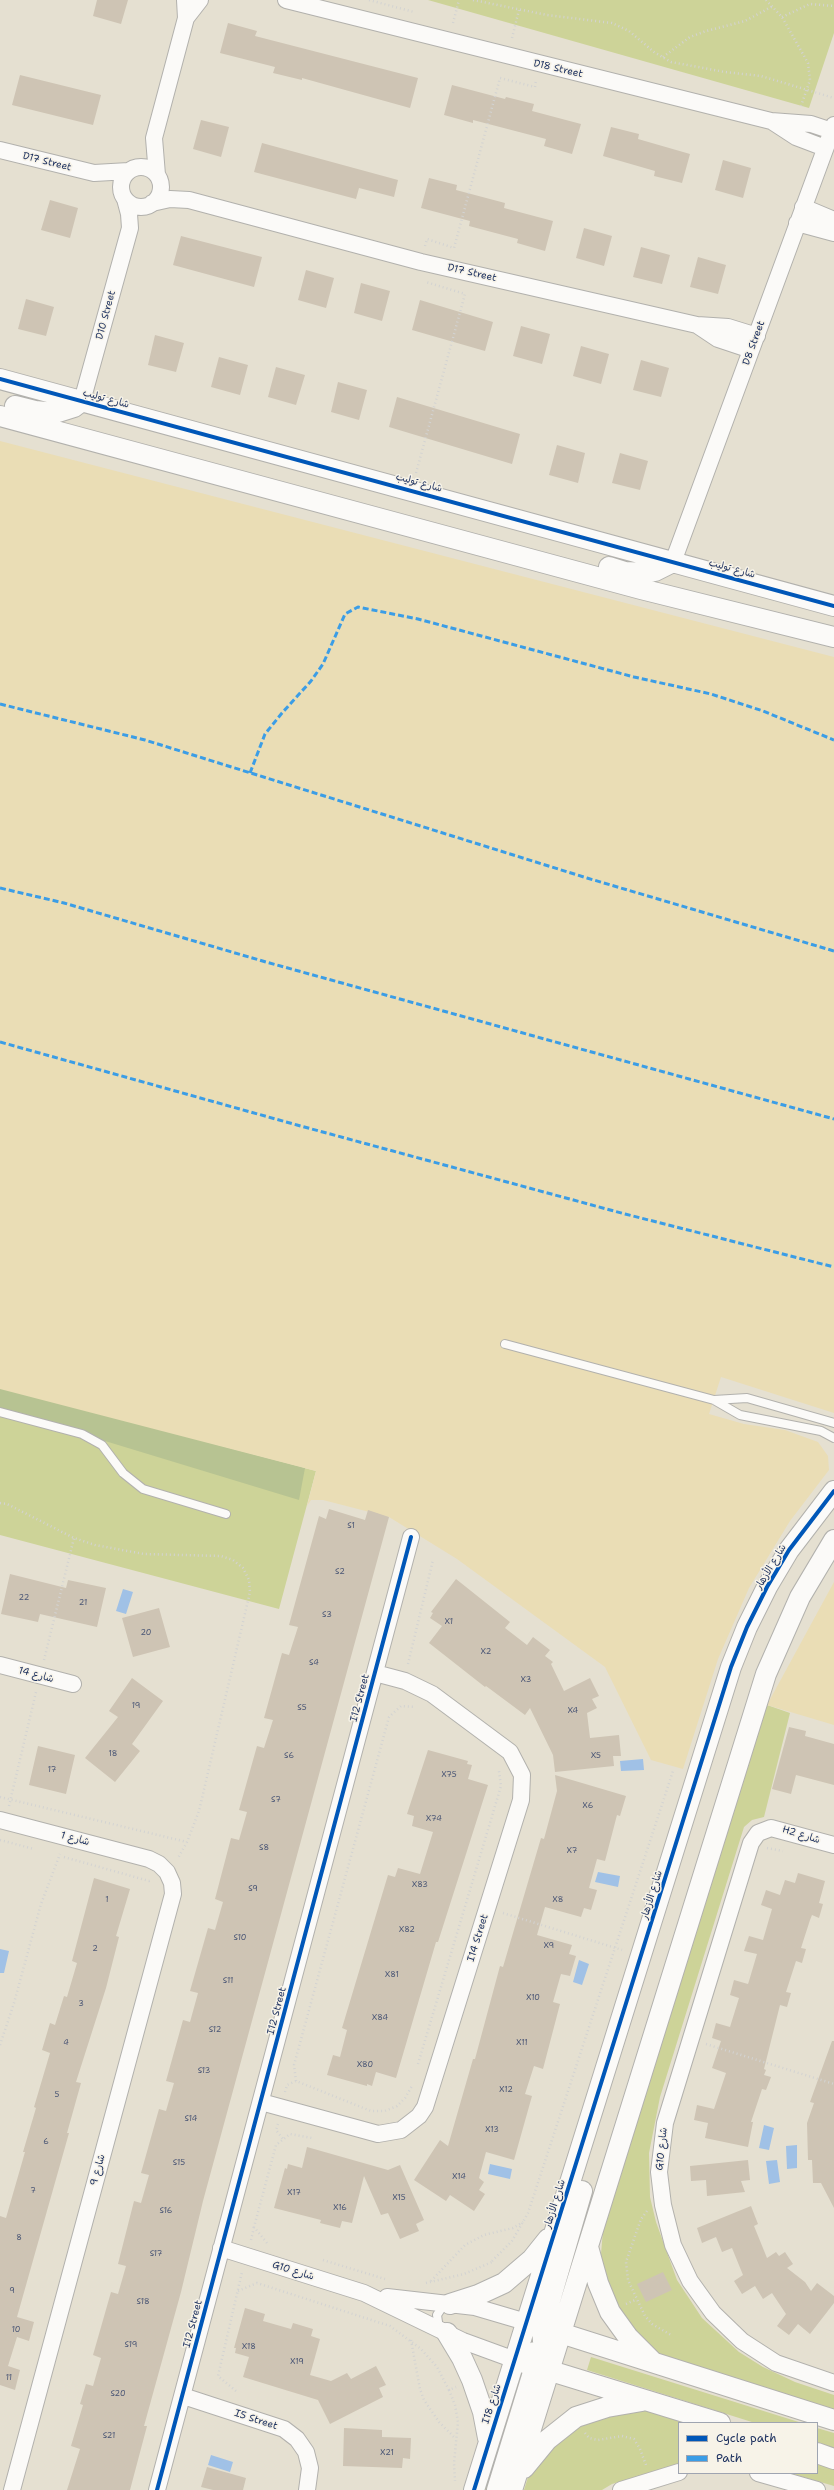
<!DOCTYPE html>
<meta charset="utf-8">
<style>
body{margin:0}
#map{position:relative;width:834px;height:2490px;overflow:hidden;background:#e5e0d1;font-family:"Shantell Sans",sans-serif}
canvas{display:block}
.legend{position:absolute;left:678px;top:2422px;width:140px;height:52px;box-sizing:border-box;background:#f7f3e8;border:1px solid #9fa5b1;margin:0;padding:5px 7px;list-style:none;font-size:12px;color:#1b2f5e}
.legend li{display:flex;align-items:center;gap:8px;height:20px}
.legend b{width:20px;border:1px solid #9fa5b1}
</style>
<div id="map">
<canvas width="834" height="2490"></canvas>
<ul class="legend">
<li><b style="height:5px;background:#0057b8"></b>Cycle path</li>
<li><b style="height:5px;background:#3b9de6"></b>Path</li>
</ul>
</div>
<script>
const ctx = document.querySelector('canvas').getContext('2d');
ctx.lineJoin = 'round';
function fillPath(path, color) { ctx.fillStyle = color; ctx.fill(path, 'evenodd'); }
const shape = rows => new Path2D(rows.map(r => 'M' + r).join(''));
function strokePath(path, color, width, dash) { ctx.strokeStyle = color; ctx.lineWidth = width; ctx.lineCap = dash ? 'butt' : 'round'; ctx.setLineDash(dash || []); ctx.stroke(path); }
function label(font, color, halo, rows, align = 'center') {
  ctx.font = font + ' "Shantell Sans","Playpen Sans Arabic",sans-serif'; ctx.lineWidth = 3; ctx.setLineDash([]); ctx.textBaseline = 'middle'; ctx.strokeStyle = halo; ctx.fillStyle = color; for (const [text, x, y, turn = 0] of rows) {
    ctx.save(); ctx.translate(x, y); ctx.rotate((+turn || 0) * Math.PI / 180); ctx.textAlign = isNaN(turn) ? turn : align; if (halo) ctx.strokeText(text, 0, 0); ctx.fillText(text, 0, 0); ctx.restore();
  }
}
fillPath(shape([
 [428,0,834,0,834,33,809,108],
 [0,1389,316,1471,279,1609,0,1535],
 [767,1705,790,1713,764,1817,752,1820,744,1827,660,2097,649,2153,650,2197,656,2222,677,2280,702,2318,739,2352,763,2367,795,2382,834,2395,834,2410,665,2357,649,2348,620,2316,600,2266,603,2230],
 [591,2357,802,2423,755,2423,587,2370],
 [513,2399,519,2401,491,2490,485,2490],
 [636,2409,666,2413,693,2423,679,2423,679,2464,612,2484,602,2490,524,2490,529,2474,574,2424],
 [817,2428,834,2433,834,2448,817,2442],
 [817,2464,834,2469,834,2486,790,2473,817,2473]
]), '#cdd398');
fillPath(shape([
 [0,1387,305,1468,299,1500,82,1434,0,1412]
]), '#b7c392');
fillPath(shape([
 [0,441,834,657,834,1413,721,1377,709,1414,744,1424,785,1430,818,1442,828,1456,829,1470,790,1521,749,1588,718,1659,683,1769,651,1760,605,1667,457,1559,389,1517,323,1500,311,1500,307,1506,316,1471,0,1389],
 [834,1582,834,1725,767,1705]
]), '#eaddb5');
fillPath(shape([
 [123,1589,133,1592,126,1614,116,1611],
 [643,1759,644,1770,621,1771,620,1761],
 [598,1872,620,1876,618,1887,595,1882],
 [0,1949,9,1951,4,1973,0,1973],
 [579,1960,589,1964,582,1985,573,1982],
 [764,2125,774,2128,769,2150,759,2148],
 [797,2145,797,2168,787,2169,786,2146],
 [777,2160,780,2182,769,2184,766,2161],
 [490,2164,512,2169,510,2179,488,2174],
 [211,2455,233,2462,230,2472,208,2465]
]), '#a0c1e6');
fillPath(shape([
 [97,0,128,0,121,24,93,16],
 [228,23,257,31,255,36,418,78,410,108,302,78,302,80,273,73,275,67,220,53],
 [20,75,101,95,93,125,12,105],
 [452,85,505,99,506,97,534,104,532,111,581,124,572,154,544,146,546,139,473,120,473,123,444,115],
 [201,120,229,127,221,157,193,149],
 [611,127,639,134,638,139,690,154,682,183,654,176,655,171,603,156],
 [262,143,398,180,394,197,359,188,356,199,254,172],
 [723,160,751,168,743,198,715,190],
 [429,178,457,185,456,190,505,203,504,208,553,221,545,251,517,243,518,239,469,226,470,221,421,208],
 [50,200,78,208,70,238,41,230],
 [584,228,612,236,604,266,576,258],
 [181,236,262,257,254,287,173,265],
 [641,247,670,255,662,284,633,277],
 [698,257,726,265,718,294,690,287],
 [306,270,334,278,326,308,298,300],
 [361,283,390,291,382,321,354,313],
 [26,299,54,307,46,336,18,329],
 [420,300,493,322,485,351,412,330],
 [521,326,550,334,542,364,513,356],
 [155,335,184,343,176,372,148,365],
 [581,346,609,354,601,384,573,376],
 [219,357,248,365,240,395,211,387],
 [641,360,669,368,661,397,633,390],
 [276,367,305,375,296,405,268,397],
 [338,382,367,390,359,420,331,412],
 [397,397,520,434,512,464,389,427],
 [557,445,585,453,578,483,549,475],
 [620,453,648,461,640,490,612,483],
 [329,1509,365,1520,368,1510,389,1517,203,2201,181,2292,144,2426,147,2426,134,2475,130,2490,67,2490,80,2449,71,2446,83,2405,80,2404,86,2384,93,2386,101,2358,93,2355,111,2292,118,2294,126,2266,118,2264,134,2201,141,2203,149,2175,141,2173,159,2109,166,2111,174,2083,166,2081,183,2020,190,2022,198,1993,190,1991,208,1928,215,1930,223,1902,215,1899,231,1838,239,1840,247,1812,239,1810,257,1746,264,1748,273,1720,264,1718,282,1653,289,1655,298,1627,289,1625,319,1516,326,1519],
 [10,1574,66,1588,68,1580,106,1588,97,1627,40,1614,38,1622,1,1614],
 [456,1579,510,1622,505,1628,527,1645,533,1637,550,1650,545,1656,553,1662,551,1664,564,1691,590,1678,599,1696,592,1699,597,1708,587,1713,590,1738,619,1735,621,1756,613,1756,614,1766,555,1772,553,1755,530,1708,525,1715,486,1686,485,1687,429,1643,442,1626,430,1618,433,1613,431,1612],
 [159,1608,170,1647,133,1657,122,1618],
 [132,1678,163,1701,132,1744,140,1751,115,1782,85,1758,118,1717,109,1711],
 [789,1727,806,1731,805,1736,834,1744,834,1785,796,1775,791,1794,772,1789],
 [38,1746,75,1755,66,1794,29,1785],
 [428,1750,468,1761,467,1764,472,1765,468,1779,488,1785,438,1942,436,1942,396,2078,376,2072,372,2086,367,2084,367,2086,327,2075,333,2055,340,2057,347,2030,342,2028,388,1875,395,1877,398,1868,420,1874,433,1832,412,1826,414,1816,407,1814],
 [555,1775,626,1796,620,1816,617,1815,605,1861,597,1859,589,1888,597,1890,591,1910,584,1908,581,1917,545,1907,537,1935,572,1945,569,1954,576,1956,570,1976,561,1974,553,2002,560,2004,543,2069,534,2066,525,2094,532,2096,514,2160,486,2152,479,2178,484,2182,479,2190,485,2194,474,2211,450,2195,446,2201,414,2180,440,2140,448,2146,473,2059,475,2059,500,1966,503,1967,541,1838,544,1839,557,1791],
 [798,1873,825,1881,819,1903,823,1904,819,1918,812,1915,810,1920,801,1948,806,1949,802,1963,796,1961,786,1992,791,1993,787,2007,780,2005,764,2069,766,2070,764,2075,771,2077,766,2090,762,2089,751,2122,753,2122,748,2147,705,2138,708,2123,694,2120,697,2105,714,2109,726,2073,712,2068,721,2041,712,2038,716,2023,730,2027,739,1998,730,1995,734,1980,748,1984,749,1981,757,1954,744,1951,749,1936,763,1940,772,1909,761,1905,766,1890,780,1895,785,1880,795,1883],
 [94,1878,130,1889,116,1936,119,1937,106,1988,76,2082,81,2083,67,2133,69,2133,17,2317,34,2322,29,2341,17,2337,8,2366,20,2370,15,2390,0,2385,0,2216,6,2218,25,2152,23,2152,36,2108,34,2107,50,2053,42,2050,50,2023,55,2025,64,1996,67,1997,77,1963,72,1961],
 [832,2041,834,2041,834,2208,821,2183,813,2183,812,2160,808,2160,807,2123,814,2103,810,2102],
 [307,2147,388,2170,400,2165,424,2220,416,2224,419,2231,400,2239,388,2213,381,2215,364,2176,352,2223,342,2221,340,2228,320,2223,321,2220,274,2208,285,2168,287,2169,288,2164,302,2168],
 [748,2160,750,2180,741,2181,745,2192,707,2196,706,2180,691,2181,690,2166],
 [751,2206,758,2224,754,2226,767,2258,776,2252,779,2256,785,2252,793,2264,787,2268,805,2282,811,2291,817,2283,834,2296,834,2303,810,2334,798,2324,789,2335,777,2326,786,2314,772,2293,763,2299,755,2286,742,2294,734,2281,743,2275,732,2248,722,2252,716,2237,702,2243,697,2228],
 [663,2272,672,2290,646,2302,637,2284],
 [245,2308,265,2314,263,2321,291,2329,293,2323,313,2329,311,2336,320,2339,310,2375,331,2381,347,2373,351,2379,376,2366,386,2385,379,2388,383,2397,330,2424,318,2400,243,2377,249,2357,235,2353,236,2348,234,2348],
 [344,2428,382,2430,382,2437,411,2438,410,2459,403,2458,402,2468,343,2466],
 [207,2467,246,2478,243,2490,213,2490,201,2487]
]), '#cec4b4');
const service = shape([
 [505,1344,714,1400,740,1415,821,1431,834,1438],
 [714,1400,747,1398,834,1423],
 [0,1412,82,1434,102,1445,123,1473,143,1489,226,1514],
 [439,2329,437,2315,445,2303]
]);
const minor = shape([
 [286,0,771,121,811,124,832,131],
 [186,18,200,0],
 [773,122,796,137,825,148],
 [0,150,94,173,129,171],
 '121 187a20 20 0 1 1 40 0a20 20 0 1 1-40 0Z',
 [157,175,154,138,186,18,185,0],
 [152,203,170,199,189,200,421,262,697,325,728,327,757,336],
 [803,207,834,220],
 [797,223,834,233],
 [697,325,718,339,751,350],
 [82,401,130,228,129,214,125,199],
 [673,562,834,125],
 [0,1665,73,1684],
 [0,1820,149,1859,159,1864,167,1872,172,1883,173,1894,12,2490],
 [834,1845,771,1828,758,1833,751,1843,665,2123,659,2172,663,2205,673,2245,690,2281,713,2313,742,2341,776,2363,834,2383],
 [261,2102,378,2134,401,2130,419,2116,425,2107,521,1800,522,1775,510,1752,432,1694,405,1681,375,1673],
 [221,2248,364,2293,463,2341,515,2360],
 [387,2297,475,2307,526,2322],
 [183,2396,284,2429,297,2439,306,2452,310,2468,307,2490],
 [758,2473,817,2490],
 [157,2490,411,1537],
 [621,2490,679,2472]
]);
const tertiary = shape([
 [0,379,834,606],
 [15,406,35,411,55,413,74,407,82,401],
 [0,416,641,589,834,637],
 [609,567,625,572,645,573,655,571,673,562],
 [588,2247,598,2283,610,2312,628,2337,653,2362],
 [450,2304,478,2295,504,2283,532,2259,548,2239],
 [526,2322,834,2420],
 [447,2333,462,2358,472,2380,483,2412,488,2438],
 [543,2341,542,2328,582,2191],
 [515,2360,720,2423],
 [817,2453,834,2459],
 [524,2468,547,2440,576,2417,607,2407,642,2401],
 [474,2490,731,1667,747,1627,767,1587,789,1550,834,1491],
 [497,2490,532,2376,535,2352],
 [512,2490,766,1674,800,1597,834,1540]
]);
strokePath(service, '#b2b1ad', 10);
strokePath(minor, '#b2b1ad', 18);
strokePath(tertiary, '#b2b1ad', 22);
strokePath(shape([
 [369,0,414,12],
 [473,0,547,15,612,23,629,31,654,52,671,62,725,72,761,76,834,98],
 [766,0,782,17,808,63,810,80,801,106],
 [782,17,810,4,834,6],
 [453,23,459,0],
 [512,38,519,10],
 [663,57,690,37,706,31,745,21,773,6],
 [425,246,427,239,454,248,500,78,535,87,536,80],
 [416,473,465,294,426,282],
 [0,1503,7,1504,74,1538,95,1545,144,1554,221,1556,233,1560,243,1568,249,1580,250,1592,199,1811,187,1842,178,1858],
 [44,1660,74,1538],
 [408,1664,433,1560],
 [0,1797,187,1842],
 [9,1806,36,1692],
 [0,1840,34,1849],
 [767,1848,783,1851],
 [64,1857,149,1881,152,1880],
 [503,1913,622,1950],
 [706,2044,834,2084],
 [0,2045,14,2003,41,1904,60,1854],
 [418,2064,501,1786,499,1771],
 [296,2081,294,2065,389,1717,401,1706,415,1707],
 [285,2092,287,2085,296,2081,371,2111,385,2111,397,2106,405,2098,412,2086],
 [278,2124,276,2130,283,2139],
 [647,2211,641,2219,626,2262,628,2280,645,2316,652,2324,671,2335],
 [251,2240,254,2227],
 [267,2243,254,2227,276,2145,290,2134,312,2138],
 [323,2260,385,2279],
 [492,2261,512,2241,528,2213,673,1771],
 [431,2281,465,2245,484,2235,513,2228,523,2222],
 [426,2283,464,2274,492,2262],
 [238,2291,257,2283,390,2326,421,2349,437,2367,449,2390,456,2387],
 [626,2304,635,2300],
 [411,2340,420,2389,424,2400,439,2422,455,2438],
 [449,2390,455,2405,458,2422,454,2463,455,2481],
 [236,2391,218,2376,242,2272],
 [585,2433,589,2438,598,2440,622,2436,634,2439,640,2449,646,2465]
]), '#d3d3d2', 2.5, [1, 3]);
strokePath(service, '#fbfaf8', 8);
strokePath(minor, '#fbfaf8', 16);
strokePath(tertiary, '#fbfaf8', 20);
strokePath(shape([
 [0,704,145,740,587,878,834,951],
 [250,773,265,734,282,713,311,681,323,664,345,614,358,607,418,619,634,677,711,694,763,711,834,740],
 [0,888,64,903,266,962,834,1119],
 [0,1042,297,1125,625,1214,834,1267]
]), '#3b9de6', 3, [6, 3]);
strokePath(shape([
 [0,379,834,606],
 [157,2490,411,1537],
 [474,2490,731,1667,747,1627,767,1587,789,1550,834,1491]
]), '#0057b8', 4);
label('8px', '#485474', null, [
 ["S1",351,1526],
 ["S2",340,1572],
 ["22",24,1598],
 ["21",83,1603],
 ["S3",327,1615],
 ["X1",449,1622],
 ["20",146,1633],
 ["X2",486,1652],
 ["S4",314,1663],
 ["X3",526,1680],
 ["19",136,1706],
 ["S5",302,1708],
 ["X4",573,1711],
 ["18",113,1754],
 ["S6",289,1756],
 ["X5",596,1756],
 ["17",52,1770],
 ["X75",449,1775],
 ["S7",276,1800],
 ["X6",588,1806],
 ["X74",434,1819],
 ["S8",264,1848],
 ["X7",572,1851],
 ["X83",420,1885],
 ["S9",253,1889],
 ["1",107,1900],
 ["X8",558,1900],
 ["X82",407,1930],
 ["S10",240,1938],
 ["X9",549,1946],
 ["2",95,1949],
 ["X81",392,1975],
 ["S11",228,1981],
 ["X10",533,1998],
 ["3",81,2004],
 ["X84",380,2018],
 ["S12",215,2030],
 ["4",66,2043],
 ["X11",522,2043],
 ["X80",365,2065],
 ["S13",204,2071],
 ["X12",506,2090],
 ["5",57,2095],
 ["S14",191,2119],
 ["X13",492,2130],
 ["6",46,2142],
 ["S15",179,2163],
 ["X14",459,2177],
 ["7",33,2191],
 ["X17",294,2193],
 ["X15",399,2198],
 ["X16",340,2208],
 ["S16",166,2211],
 ["8",19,2238],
 ["S17",156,2254],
 ["9",12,2291],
 ["S18",143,2302],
 ["10",16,2330],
 ["S19",131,2345],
 ["X18",249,2347],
 ["X19",297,2362],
 ["11",9,2378],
 ["S20",118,2394],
 ["S21",109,2436],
 ["X21",387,2453]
]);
label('10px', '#1b2f5e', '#f7f3e8', [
 ["D18 Street",558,69,13],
 ["D17 Street",47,162,14],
 ["D17 Street",472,273,13],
 ["D10 Street",106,315,-75],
 ["D8 Street",754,343,-70],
 ["شارع توليب",106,399,15],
 ["شارع توليب",419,483,15],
 ["شارع توليب",732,569,15],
 ["شارع الأزهار",771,1567,-59],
 ["شارع 14",36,1675,15],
 ["I12 Street",360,1698,-75],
 ["H2 شارع",801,1835,17],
 ["شارع 1",75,1839,15],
 ["شارع الأزهار",652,1895,-73],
 ["I14 Street",478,1938,-73],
 ["I12 Street",277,2011,-75],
 ["G10 شارع",662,2149,-84],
 ["شارع 9",98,2170,-75],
 ["شارع الأزهار",555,2204,-73],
 ["G10 شارع",293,2271,17],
 ["I12 Street",193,2324,-75],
 ["I18 شارع",492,2404,-72],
 ["I5 Street",256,2420,18]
]);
</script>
